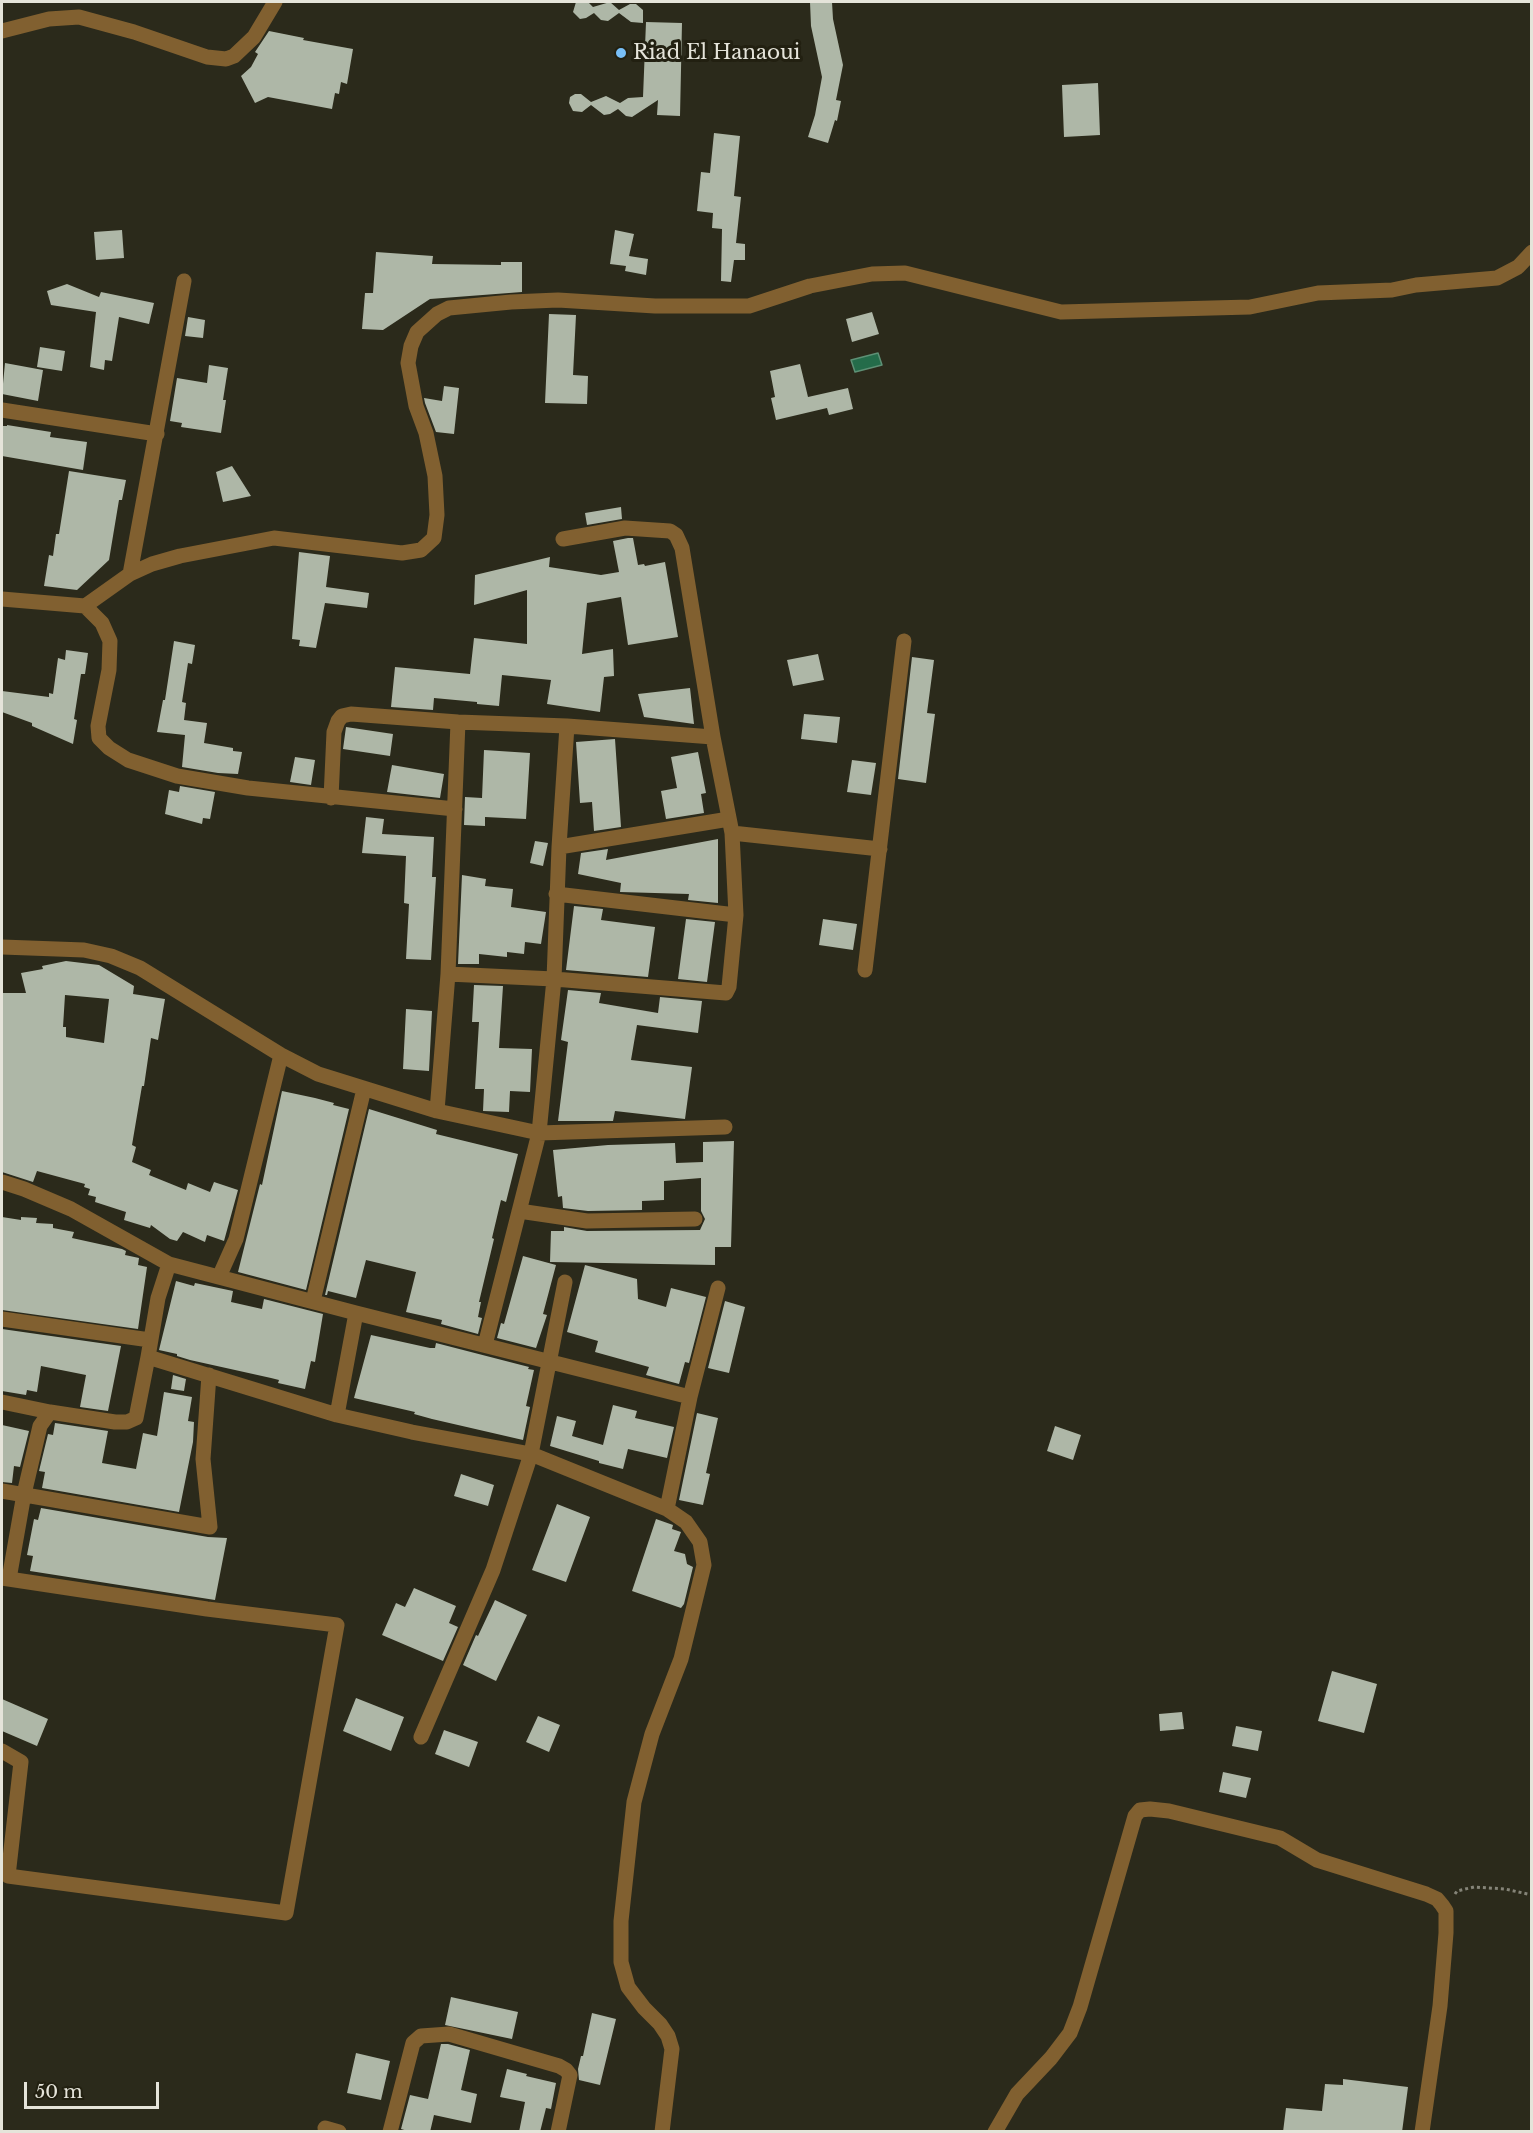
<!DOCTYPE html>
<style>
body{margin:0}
#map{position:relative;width:1533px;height:2133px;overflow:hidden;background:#2b2a1b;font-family:"Libre Baskerville",serif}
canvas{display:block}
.frame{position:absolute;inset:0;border:3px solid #e5e4da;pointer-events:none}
.scale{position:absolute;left:24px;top:2082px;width:135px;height:27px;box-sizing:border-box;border:3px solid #e5e4da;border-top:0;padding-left:8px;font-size:18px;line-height:21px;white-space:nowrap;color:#e5e4da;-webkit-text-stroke:4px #222011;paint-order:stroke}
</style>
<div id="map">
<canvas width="1533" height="2133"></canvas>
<div class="frame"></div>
<div class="scale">50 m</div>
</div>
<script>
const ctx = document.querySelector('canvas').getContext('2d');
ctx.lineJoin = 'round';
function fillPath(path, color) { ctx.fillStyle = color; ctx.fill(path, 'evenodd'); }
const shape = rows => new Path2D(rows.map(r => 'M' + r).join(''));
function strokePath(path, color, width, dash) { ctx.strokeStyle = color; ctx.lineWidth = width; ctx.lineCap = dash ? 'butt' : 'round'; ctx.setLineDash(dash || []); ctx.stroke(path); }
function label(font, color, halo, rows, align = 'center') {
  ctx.font = font + ' "Libre Baskerville",serif'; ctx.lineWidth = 6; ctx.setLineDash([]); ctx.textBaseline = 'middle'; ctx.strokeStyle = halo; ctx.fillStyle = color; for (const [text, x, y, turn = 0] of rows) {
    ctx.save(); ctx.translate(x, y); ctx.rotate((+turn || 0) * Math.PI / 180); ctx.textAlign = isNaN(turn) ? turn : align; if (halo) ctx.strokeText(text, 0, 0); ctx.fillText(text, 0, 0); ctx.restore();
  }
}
const water = shape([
 [878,353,882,365,855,372,851,360,878,353]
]);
fillPath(water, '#246c4a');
strokePath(water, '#5e9075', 1.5);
fillPath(shape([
 [576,2,588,2,593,7,610,2,619,10,630,4,636,4,643,10,643,23,631,22,619,13,608,21,601,20,594,13,586,18,580,19,573,12],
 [810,2,832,2,833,19,843,65,836,100,841,101,837,121,835,120,828,143,808,137,815,115,822,77,811,26],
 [646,22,682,23,680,116,657,115,658,100,632,117,626,116,618,109,610,114,604,115,591,105,582,112,573,111,569,103,570,97,575,94,581,94,591,102,606,96,620,103,628,98,643,97],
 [269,31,304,38,303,40,353,49,347,84,341,82,339,94,335,93,332,109,268,97,255,103,241,76,251,67,258,54,255,52],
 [1098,83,1100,135,1064,137,1062,85],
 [714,133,740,136,734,196,741,197,736,243,745,244,745,260,734,260,731,282,721,281,722,229,712,228,713,213,697,211,701,172,710,173],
 [122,230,124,258,96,260,94,232],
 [615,230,634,234,629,256,648,259,646,275,625,271,626,266,610,264],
 [376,252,433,256,432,264,501,265,501,262,522,262,522,292,430,299,383,330,362,329,365,293,373,293],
 [67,284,99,297,101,292,154,303,149,324,119,317,112,361,105,360,104,370,90,367,96,312,51,305,47,291],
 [872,312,879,334,852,342,846,319],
 [549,314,576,315,573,375,588,376,587,404,545,403],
 [188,317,205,320,203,338,185,336],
 [40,347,65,351,62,371,37,367],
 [5,363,43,370,38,401,2,394],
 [800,364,808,397,848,388,853,409,829,415,827,408,776,420,771,398,775,397,770,371],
 [209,365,228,368,223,400,226,400,221,433,181,427,182,423,170,421,177,378,207,383],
 [444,386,459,388,454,434,436,432,425,403,424,398,442,401],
 [7,425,51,432,50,437,87,442,83,470,2,456,2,426,7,426],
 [232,466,251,496,223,502,216,472],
 [69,471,126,480,122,500,119,500,109,560,77,590,44,586,49,555,53,556,56,534,59,534],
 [621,507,622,519,587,525,585,513],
 [628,538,633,538,638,565,644,564,645,566,665,562,678,637,628,645,621,597,587,603,582,654,613,649,614,676,604,677,600,712,547,704,551,680,502,675,499,706,477,704,477,702,434,698,433,710,391,707,395,667,470,674,474,638,527,644,527,590,474,605,475,575,550,557,549,567,601,575,619,572,613,541],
 [299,552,330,556,326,587,369,593,367,608,325,603,316,648,299,646,300,640,292,639],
 [174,641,195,645,192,664,188,663,182,702,186,703,184,720,207,723,204,743,233,748,233,751,242,752,238,774,218,773,182,767,185,735,157,732,163,700,165,700],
 [66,650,88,653,85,674,81,674,74,719,77,720,73,744,32,726,32,723,2,712,2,691,49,697,49,693,53,694,58,658,65,660],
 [818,654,824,680,793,686,787,660],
 [912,657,934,660,927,713,935,714,926,783,898,779],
 [690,688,694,724,644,717,638,694],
 [804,714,840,717,837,743,801,739],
 [346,727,393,734,390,756,343,749],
 [615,739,621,827,594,831,592,802,580,803,576,742],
 [484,750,530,753,526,819,485,817,485,826,464,825,465,797,482,798],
 [698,752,706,793,701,794,704,813,666,819,661,791,677,788,671,757],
 [295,757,315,760,311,785,290,782],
 [852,760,876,763,871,795,847,792],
 [392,765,444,774,440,798,387,792],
 [180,786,215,792,210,819,203,818,202,824,165,814,169,790,179,792],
 [366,817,384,819,382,834,434,837,432,877,436,877,431,960,406,959,409,904,404,903,406,856,362,853],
 [718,839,718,903,688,900,689,894,620,892,621,883,578,874,581,853,608,849,606,860],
 [535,841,548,843,543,866,530,863],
 [462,875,486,879,485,886,513,889,511,907,546,912,541,944,525,942,524,954,507,952,507,957,479,954,479,964,458,964],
 [574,906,603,909,601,920,655,927,648,977,566,970],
 [686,919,715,922,707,982,678,979],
 [823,919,857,924,853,950,819,945],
 [66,961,99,965,134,986,133,994,165,999,158,1040,151,1038,144,1086,142,1086,132,1145,136,1147,132,1162,151,1170,149,1175,186,1190,188,1183,210,1192,214,1182,238,1190,224,1241,207,1235,205,1242,183,1232,177,1241,170,1239,151,1225,150,1228,124,1220,126,1212,95,1202,96,1197,88,1195,90,1189,84,1187,85,1184,37,1171,33,1182,2,1172,2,993,26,993,21,973,43,969,42,966],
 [65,995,109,999,104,1043,66,1037,66,1027,63,1027],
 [474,985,503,986,499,1048,532,1049,530,1092,510,1091,509,1112,483,1111,484,1089,475,1089,479,1022,472,1022],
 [568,990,601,993,599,1003,658,1013,660,997,702,1001,698,1033,637,1025,631,1060,692,1067,685,1119,615,1111,613,1121,558,1121,568,1042,561,1040],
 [406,1009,432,1011,429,1071,403,1069],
 [282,1091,315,1098,334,1103,333,1105,349,1109,306,1290,238,1272,260,1184,262,1185],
 [369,1109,437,1130,436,1134,518,1154,506,1202,501,1200,492,1238,494,1239,479,1302,481,1302,478,1317,482,1318,478,1334,441,1324,442,1320,406,1312,416,1272,366,1260,356,1298,328,1291,327,1295,325,1295],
 [734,1141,731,1247,715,1247,715,1265,550,1262,551,1231,564,1231,564,1227,587,1231,700,1230,705,1219,701,1211,701,1178,664,1181,664,1200,642,1201,642,1210,588,1211,563,1208,562,1196,558,1197,553,1150,608,1145,675,1143,676,1163,703,1162,703,1142],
 [2,1217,21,1220,21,1217,37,1218,36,1223,53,1224,53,1228,74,1232,72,1238,122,1249,126,1251,125,1255,139,1258,138,1265,147,1267,138,1329,2,1310],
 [523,1256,556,1265,543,1314,547,1315,536,1348,497,1338,501,1323,504,1324],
 [585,1265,637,1279,638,1299,666,1307,671,1288,706,1297,689,1363,685,1362,679,1384,646,1375,649,1367,595,1352,598,1341,567,1332],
 [176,1281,194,1286,195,1283,233,1291,231,1302,262,1309,264,1299,323,1314,315,1362,311,1361,305,1389,278,1383,279,1380,271,1378,190,1360,177,1356,177,1354,159,1350],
 [725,1301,745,1307,729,1373,708,1368],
 [2,1329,121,1346,108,1411,80,1407,86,1375,41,1366,37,1392,27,1390,26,1395,2,1391],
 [371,1335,430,1348,435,1348,436,1343,529,1367,528,1369,534,1370,526,1406,530,1407,523,1440,432,1419,414,1414,415,1412,354,1398],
 [173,1375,186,1379,184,1391,171,1389],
 [164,1392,192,1397,188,1421,194,1422,193,1442,179,1512,42,1488,45,1472,39,1471,48,1434,53,1435,55,1423,108,1431,102,1463,136,1469,143,1433,157,1436],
 [613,1405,637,1411,635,1418,674,1427,667,1458,628,1449,623,1469,599,1463,599,1461,550,1446,557,1416,576,1421,572,1436,603,1445],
 [697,1413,718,1418,706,1473,710,1474,703,1505,679,1500],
 [2,1425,29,1431,20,1467,14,1466,12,1483,2,1482],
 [1055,1426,1081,1435,1073,1460,1047,1451],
 [461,1474,494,1485,488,1506,454,1496],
 [557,1504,590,1517,566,1582,532,1570],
 [41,1508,208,1537,227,1538,215,1600,30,1571,33,1556,27,1555,34,1519,38,1520],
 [656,1519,673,1525,672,1529,681,1532,674,1551,685,1554,687,1564,693,1567,684,1604,681,1608,632,1591],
 [414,1588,456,1606,449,1623,458,1627,443,1661,382,1635,396,1603,405,1607],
 [495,1600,527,1615,496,1681,463,1665,476,1635,478,1636],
 [1332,1671,1377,1684,1364,1733,1318,1721],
 [356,1698,404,1717,391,1751,343,1731],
 [2,1699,48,1719,37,1746,2,1731],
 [1182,1712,1184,1729,1160,1731,1159,1714],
 [538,1716,560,1725,549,1752,526,1742],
 [1236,1726,1262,1731,1258,1751,1232,1746],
 [444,1730,478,1742,469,1767,435,1754],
 [1223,1772,1251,1778,1246,1798,1219,1792],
 [451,1997,518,2012,512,2039,445,2025],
 [592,2013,616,2019,600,2085,579,2080,578,2069,581,2056,583,2056],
 [441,2044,448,2044,470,2050,461,2090,477,2094,471,2123,434,2115,430,2132,411,2132,401,2129,410,2095,428,2099],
 [356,2053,390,2061,381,2100,347,2093],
 [507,2069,527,2074,526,2076,556,2083,551,2109,546,2108,540,2132,519,2132,525,2102,500,2097],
 [1343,2079,1408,2087,1402,2132,1283,2132,1286,2108,1322,2111,1325,2084,1343,2085]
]), '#aeb7a7');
strokePath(shape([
 [1455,1894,1457,1891,1474,1887,1505,1889,1532,1895]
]), '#858478', 3, [3, 3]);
strokePath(shape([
 [2,31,49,19,79,17,134,32,207,57,226,59,234,56,254,37,275,2],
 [2,410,157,434],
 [563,539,625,528,670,531,676,535,682,548,713,737,732,833,736,915],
 [130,574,184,281],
 [2,599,85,606,130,574,152,564,180,556,274,538,402,553,421,550,434,538,437,515,435,476,426,433,416,406,408,363,411,346,417,332,437,314,449,308,511,302,558,300,655,306,749,306,810,286,872,274,905,273,1061,312,1250,307,1318,293,1392,290,1416,285,1497,278,1518,267,1532,252],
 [85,606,102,623,110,641,109,670,98,726,99,738,109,748,128,760,177,776,248,788,455,809],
 [567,726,559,847,554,979,539,1133,725,1127],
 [331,798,334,732,338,721,342,716,351,714,458,722,567,726,713,737],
 [732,833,880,849],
 [559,847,729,819],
 [2,947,84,950,111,956,140,968,281,1055,318,1074,437,1111,539,1133,485,1345],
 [865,970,904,641],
 [448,974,554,979,726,993,729,987,736,915,556,894],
 [437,1111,448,974,458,722],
 [2,1182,24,1189,71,1209,169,1264,356,1313,690,1397],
 [519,1211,587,1221,695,1219],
 [169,1264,158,1298,148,1357,337,1415,412,1432,531,1454,667,1509,686,1522,700,1542,704,1565,681,1659,652,1734,634,1802,621,1921,621,1962,628,1987,644,2008,660,2024,668,2036,672,2049,662,2132],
 [219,1277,236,1239,281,1055],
 [313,1301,364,1089],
 [2,1319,150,1340],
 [2,1402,50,1412],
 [337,1415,356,1313],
 [2,1491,210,1527,203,1459,209,1375],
 [667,1509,690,1397,718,1288],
 [2,1578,207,1609,337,1625,286,1913,8,1876,21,1762,2,1751],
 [9,1579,24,1494,40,1426,50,1412,115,1422,127,1422,136,1418,148,1357],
 [421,1737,493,1570,531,1454,565,1282],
 [325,2128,339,2132],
 [390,2132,413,2043,421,2036,449,2034,559,2066,566,2070,570,2075,558,2132],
 [995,2132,1017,2094,1051,2058,1070,2033,1080,2007,1135,1816,1140,1810,1150,1809,1169,1811,1280,1838,1317,1860,1426,1894,1437,1899,1442,1905,1446,1911,1446,1933,1440,2006,1422,2132]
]), '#816030', 15);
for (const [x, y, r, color] of [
 [621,53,6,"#78bff7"]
]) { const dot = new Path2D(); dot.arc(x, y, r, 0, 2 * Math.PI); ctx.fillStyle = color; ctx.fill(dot); strokePath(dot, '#222011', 2); }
label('20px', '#e5e4da', '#222011', [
 ["Riad El Hanaoui",633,53]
], 'left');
</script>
